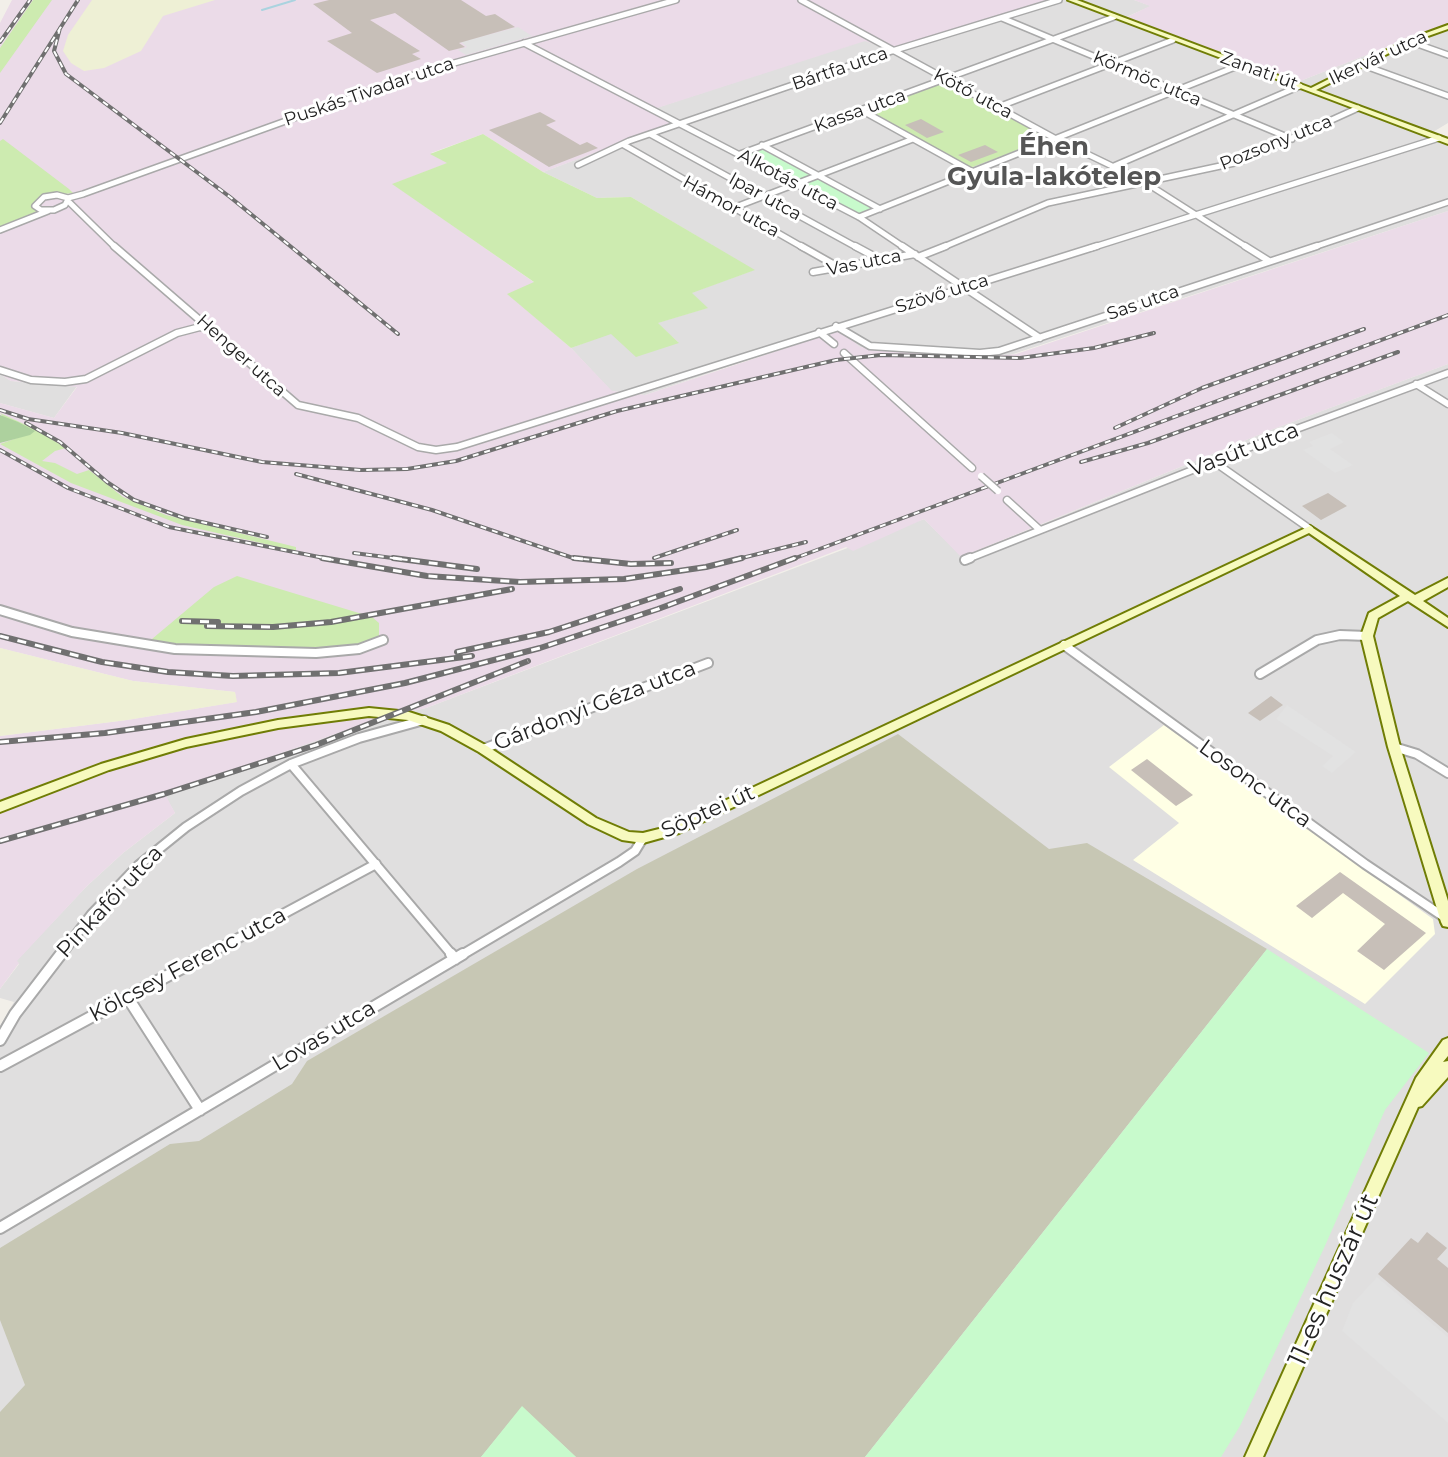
<!DOCTYPE html>
<meta charset="utf-8">
<style>
body{margin:0}
canvas{display:block;background:#f2efe9}
</style>
<canvas width="1448" height="1457"></canvas>
<script>
const ctx = document.querySelector('canvas').getContext('2d');
ctx.lineJoin = 'round';
function fillPath(path, color) { ctx.fillStyle = color; ctx.fill(path, 'evenodd'); }
const shape = rows => new Path2D(rows.map(r => 'M' + r).join(''));
function strokePath(path, color, width, dash) { ctx.strokeStyle = color; ctx.lineWidth = width; ctx.lineCap = dash ? 'butt' : 'round'; ctx.setLineDash(dash || []); ctx.stroke(path); }
function label(font, color, halo, rows, align = 'center') {
  ctx.font = font + ' Montserrat,sans-serif'; ctx.lineWidth = 6; ctx.setLineDash([]); ctx.textBaseline = 'middle'; ctx.strokeStyle = halo; ctx.fillStyle = color; for (const [text, x, y, turn = 0] of rows) {
    ctx.save(); ctx.translate(x, y); ctx.rotate((+turn || 0) * Math.PI / 180); ctx.textAlign = isNaN(turn) ? turn : align; if (halo) ctx.strokeText(text, 0, 0); ctx.fillText(text, 0, 0); ctx.restore();
  }
}
fillPath(shape([
 [1055,0,1134,0,1151,6,1124,18,1295,83,1448,23,1448,123,1428,135,1448,142,1448,211,1010,355,968,356,860,347,836,330,645,395,611,391,571,348,611,333,678,342,657,323,707,308,691,293,754,270,631,197,597,198,543,172,672,124,650,110,865,40,892,50],
 [1448,364,1448,1457,0,1457,0,1026,14,1002,0,998,0,989,19,964,16,961,87,886,123,853,175,813,164,794,378,719,426,708,924,519,962,557,1268,431],
 [0,374,11,381,77,386,54,418,0,403]
]), '#e0dfdf');
fillPath(shape([
 [12,0,1055,0,892,50,865,41,651,110,673,124,543,172,483,134,431,153,448,163,393,184,535,283,508,294,571,348,612,391,645,395,840,330,860,347,984,357,1016,354,1448,211,1448,364,1268,431,961,557,924,519,853,551,846,547,426,708,378,719,165,794,175,813,123,853,87,886,17,961,19,963,0,989,0,736,127,720,236,702,235,692,133,681,0,648,0,403,54,418,77,387,11,381,0,374,0,23],
 [1134,0,1448,0,1448,23,1295,83,1123,19,1150,6]
]), '#ebdbe8');
fillPath(shape([
 [1164,725,1433,919,1435,934,1365,1004,1133,860,1179,823,1109,767]
]), '#ffffe5');
fillPath(shape([
 [898,734,1049,849,1087,843,1267,949,865,1457,576,1457,522,1407,481,1457,0,1457,0,1412,25,1385,0,1320,0,1248,170,1144,199,1141,292,1084,307,1061,637,869]
]), '#c7c7b4');
fillPath(shape([
 [92,0,215,0,163,16,141,51,104,68,84,71,71,63,63,51,68,35],
 [0,648,133,681,235,692,237,702,127,720,0,736]
]), '#eef0d5');
fillPath(shape([
 [33,0,52,0,0,73,0,48],
 [944,83,1049,138,970,168,867,110],
 [483,134,543,172,597,198,631,197,755,270,692,293,708,308,658,323,679,343,636,357,611,334,571,348,507,294,534,282,392,184,447,163,430,154],
 [3,139,69,189,73,193,41,197,32,205,37,213,0,228,0,141],
 [0,413,37,430,66,448,55,451,42,461,55,463,77,474,89,470,123,497,166,515,296,547,296,551,182,525,71,483,0,444,20,437],
 [237,576,372,617,379,623,379,636,352,647,298,650,185,647,155,643,152,639,214,587]
]), '#cdebb0');
fillPath(shape([
 [0,415,18,422,35,431,30,435,0,443]
]), '#add19e');
fillPath(shape([
 [761,149,875,209,860,215,746,155],
 [1267,949,1429,1053,1385,1110,1324,1248,1240,1426,1221,1457,865,1457],
 [522,1406,576,1457,481,1457]
]), '#c8facc');
fillPath(shape([
 [518,27,532,36,466,55,458,50,467,47,461,42],
 [1332,433,1344,442,1330,449,1353,465,1335,473,1303,450,1313,446,1309,442],
 [1287,705,1344,744,1356,752,1332,773,1322,766,1333,756,1276,719],
 [1377,1277,1448,1337,1448,1423,1342,1331,1353,1303]
]), '#e2e2e2');
strokePath(shape([
 [262,10,295,0]
]), '#aad3df', 2);
fillPath(shape([
 [329,0,461,0,486,16,495,14,515,27,459,43,465,47,449,51,395,13,370,20,420,51,412,54,421,59,377,73,327,41,352,33,313,4],
 [540,112,556,121,546,125,580,145,587,142,598,148,549,167,489,130],
 [921,119,944,132,927,138,905,125],
 [985,145,998,152,971,162,958,155],
 [1328,493,1347,506,1321,520,1302,506],
 [1271,696,1283,705,1260,721,1248,713],
 [1147,759,1193,795,1176,806,1131,770],
 [1340,872,1426,933,1384,970,1357,951,1385,924,1343,893,1312,918,1296,906],
 [1427,1232,1447,1248,1437,1259,1448,1268,1448,1333,1378,1274,1411,1238,1418,1243]
]), '#c7bfb8');
const streetFar3 = shape([
 [801,0,1056,139,1143,181,1248,248],
 [1002,18,1292,139],
 [1409,41,1448,55],
 [524,43,859,217,905,248],
 [1360,64,1448,96],
 [998,107,1173,40],
 [861,110,973,172],
 [650,134,858,248],
 [624,145,804,248],
 [762,145,880,209],
 [740,154,1114,17],
 [578,165,629,141,892,51,1059,0],
 [1114,166,1300,86],
 [68,199,65,205,54,210,41,210,35,206,44,197,57,195,68,198,83,194,419,73,676,0],
 [68,201,116,248],
 [733,208,913,139],
 [859,217,1240,65],
 [0,230,48,211],
 [941,248,1048,203,1239,162,1358,108],
 [1091,248,1439,138],
 [1311,248,1448,202]
]);
const streetFar2 = shape([
 [114,246,298,405,358,418,418,447,436,450,457,447,1097,246],
 [801,246,840,268],
 [855,246,881,260],
 [902,246,1040,338],
 [1245,246,1269,261],
 [918,257,946,246],
 [813,272,915,254],
 [836,326,870,346,980,353,999,351,1317,246],
 [819,332,834,344],
 [844,353,972,468],
 [0,370,31,380,65,382,86,379,177,333,200,327,211,329],
 [1416,384,1448,404],
 [1213,461,1310,529],
 [1007,500,1040,530],
 [965,560,1291,431,1448,373]
]);
const streetFar1 = shape([
 [965,560,970,558],
 [0,610,72,632,175,649,316,653,359,649,383,640],
 [1064,645,1365,864,1447,919],
 [1260,674,1317,640,1340,635,1367,636],
 [1394,747,1417,754,1448,773],
 [483,749,708,663],
 [291,764,453,956],
 [60,956,92,914,139,865,186,827,241,791,291,764,359,738,424,720],
 [205,956,376,864],
 [460,956,619,862,635,851,643,838]
]);
const street = shape([
 [451,954,455,959],
 [128,998,200,1110],
 [0,1040,15,1014,61,954],
 [0,1066,208,954],
 [0,1228,463,954]
]);
const secondary = shape([
 [1068,0,1077,0,1311,88,1407,40,1448,25,1448,29,1411,42,1316,90,1448,139,1448,144,1068,0],
 [1310,526,1415,595,1448,578,1448,587,1423,601,1448,618,1448,627,1408,601,1378,618,1373,636,1400,747,1448,901,1448,927,1443,926,1441,922,1388,747,1361,636,1369,613,1400,596,1309,533,679,833,643,843,622,840,588,824,479,752,441,731,408,720,369,716,278,728,186,747,109,770,0,812,0,802,101,764,186,739,278,720,369,708,409,712,449,725,487,746,596,818,629,832,643,833,671,826,1310,526],
 [1448,1038,1448,1056,1443,1062,1448,1061,1448,1077,1422,1106,1418,1107,1263,1457,1245,1457,1416,1078,1443,1040,1448,1038]
]);
strokePath(streetFar3, '#a9a9a9', 8);
strokePath(streetFar2, '#a9a9a9', 9);
strokePath(streetFar1, '#a9a9a9', 12);
strokePath(street, '#a9a9a9', 14);
strokePath(secondary, '#707d05', 4);
strokePath(streetFar3, '#fff', 5);
strokePath(streetFar2, '#fff', 6);
strokePath(streetFar1, '#fff', 8);
strokePath(street, '#fff', 10);
fillPath(secondary, '#f7fabf');
const railFar1 = shape([
 [60,28,54,51,66,74,230,197,398,334],
 [0,42,30,0],
 [0,123,78,0],
 [0,410,28,419,122,433,262,462,361,470,407,469,456,461,617,411,836,360,881,355,1020,358,1094,348,1154,333],
 [26,423,60,442,107,482,134,500,184,518,267,537],
 [1115,428,1202,388,1364,329],
 [0,450,68,488,169,527,334,560],
 [1081,462,1148,443,1398,352],
 [296,474,432,510,573,558,593,560],
 [354,553,408,560],
 [654,558,737,530],
 [734,560,806,542],
 [790,560,1448,315]
]);
const rail = shape([
 [322,558,427,576,520,582,624,579,706,567,742,558],
 [393,558,477,569],
 [574,558,631,564,671,563],
 [182,621,218,622],
 [207,626,273,627,331,622,512,589],
 [0,636,102,662,168,672,233,676,339,673,472,656],
 [457,652,549,632,680,589],
 [0,742,105,733,256,712,405,683,540,648,658,609,795,558],
 [0,841,164,794,316,745,528,661]
]);
strokePath(railFar1, '#707070', 4);
strokePath(rail, '#707070', 6);
strokePath(railFar1, '#fff', 2, [6]);
strokePath(rail, '#fff', 3, [9]);
const streetBridge = shape([
 [981,476,998,491]
]);
strokePath(streetBridge, '#a9a9a9', 9, []);
strokePath(streetBridge, '#fff', 6);
label('18px', '#222', '#fff', [
 ["Ikervár utca",1378,58,-25],
 ["Bártfa utca",840,69,-19],
 ["Zanati út",1259,71,20],
 ["Körmöc utca",1147,79,23],
 ["Puskás Tivadar utca",369,92,-19],
 ["Kötő utca",973,94,28],
 ["Kassa utca",860,111,-20],
 ["Pozsony utca",1276,143,-22],
 ["Alkotás utca",788,180,28],
 ["Ipar utca",765,197,29],
 ["Hámor utca",731,207,29],
 ["Vas utca",864,263,-11],
 ["Szövő utca",942,294,-17],
 ["Sas utca",1143,303,-19],
 ["Henger utca",241,356,42]
]);
label('22px', '#222', '#fff', [
 ["Vasút utca",1244,450,-21],
 ["Gárdonyi Géza utca",595,706,-21],
 ["Losonc utca",1255,784,36],
 ["Söptei út",708,812,-24],
 ["Pinkafői utca",110,902,-47],
 ["Kölcsey Ferenc utca",188,965,-28],
 ["Lovas utca",324,1036,-31]
]);
label('bold 26px', '#555', '#fff', [
 ["Éhen",1054,147],
 ["Gyula-lakótelep",1054,177]
]);
label('26px', '#222', '#fff', [
 ["11-es huszár út",1334,1280,-66]
]);
</script>
